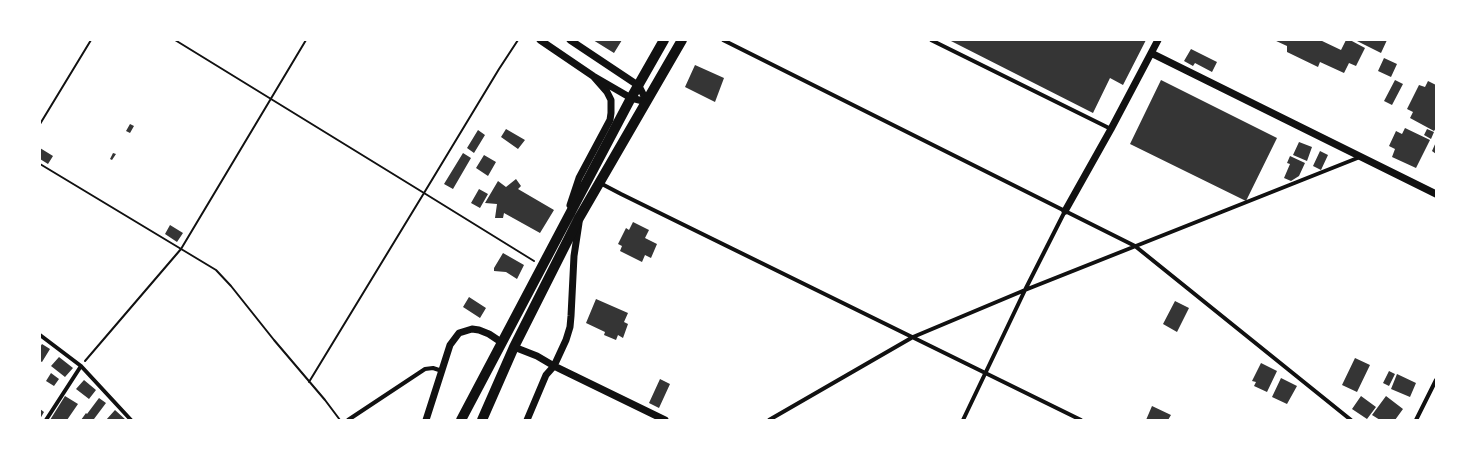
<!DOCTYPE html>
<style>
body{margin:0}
#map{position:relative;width:1476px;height:460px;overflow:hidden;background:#fff;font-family:Montserrat,sans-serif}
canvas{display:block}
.frame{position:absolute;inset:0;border:41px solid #fff;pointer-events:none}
</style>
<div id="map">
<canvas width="1476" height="460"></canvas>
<div class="frame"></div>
</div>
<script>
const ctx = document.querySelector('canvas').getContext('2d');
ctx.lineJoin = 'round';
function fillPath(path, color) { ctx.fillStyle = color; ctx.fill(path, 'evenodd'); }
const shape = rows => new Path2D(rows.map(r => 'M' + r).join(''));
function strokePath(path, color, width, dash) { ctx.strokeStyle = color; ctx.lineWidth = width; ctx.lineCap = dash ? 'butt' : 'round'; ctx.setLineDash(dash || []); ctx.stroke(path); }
fillPath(shape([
 [593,40,622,40,614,53],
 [949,40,1146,40,1123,85,1110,78,1093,113],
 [1274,40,1320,40,1341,50,1346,40,1350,40,1365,48,1356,66,1349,63,1344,73,1320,62,1318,67,1287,52,1287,46],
 [1355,40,1387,40,1381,53],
 [1191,49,1217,62,1212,72,1195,63,1193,66,1184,61],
 [1384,58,1397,64,1391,77,1378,71],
 [695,65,724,78,715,102,685,87],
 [1161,80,1277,138,1246,201,1130,144],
 [1395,80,1403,84,1392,105,1384,101],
 [1428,81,1436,85,1436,128,1434,131,1410,118,1413,112,1407,109,1419,85,1425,87],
 [130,124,134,126,130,133,126,131],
 [1405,128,1430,140,1416,168,1392,157,1395,149,1389,146,1396,131,1402,134],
 [506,129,525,140,518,149,501,137],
 [1427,129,1434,132,1431,139,1424,135],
 [478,130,485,135,474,153,467,148],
 [1299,142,1312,147,1307,161,1293,155],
 [1436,142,1436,154,1432,151],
 [40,148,53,156,48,164,40,159],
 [1320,151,1328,155,1321,170,1313,166],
 [113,153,116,154,112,160,110,159],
 [463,153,471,158,453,189,444,184],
 [484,155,496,162,488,176,476,168],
 [1290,156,1305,163,1299,176,1291,181,1284,178,1290,164,1287,163],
 [516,179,521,186,518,189,554,210,540,233,504,213,503,218,495,218,497,204,485,203,498,181,506,187],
 [479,189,488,194,480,208,471,203],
 [633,222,649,230,645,238,657,244,651,258,645,255,642,262,620,251,622,246,618,244,626,228,629,230],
 [170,225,183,233,177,242,165,234],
 [503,253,524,265,517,279,506,272,494,271,494,268],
 [469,297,486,308,480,318,463,307],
 [596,299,628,313,624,322,628,324,623,338,618,335,616,340,604,335,605,332,586,323],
 [1175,301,1189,308,1177,332,1163,324],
 [42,344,50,349,42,362,40,361,40,347],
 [59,357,73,368,65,377,51,366],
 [1355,358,1370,365,1357,392,1342,385],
 [1261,363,1277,371,1267,392,1254,386,1256,382,1252,381],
 [1389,371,1395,374,1389,386,1383,383],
 [51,373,59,379,54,386,46,381],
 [1397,374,1416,383,1410,397,1391,389],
 [1281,378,1297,386,1287,404,1272,397],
 [660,379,670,384,659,408,649,403],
 [84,380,96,390,89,399,76,389],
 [65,396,78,404,67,420,50,420],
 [1361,396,1376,407,1367,419,1352,409],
 [1386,396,1403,409,1395,420,1380,420,1372,415],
 [99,398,106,403,94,419,95,420,81,420,86,413,87,414],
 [1152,406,1171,415,1168,420,1146,420],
 [40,409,44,412,40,419],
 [115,410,126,420,106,420]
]), '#353535');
strokePath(shape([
 [175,40,424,193,309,382],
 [518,40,499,69,424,193,534,261],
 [40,124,91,40],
 [40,164,216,270,231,286,274,340,325,400,340,420],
 [85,361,181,249,306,40]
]), '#111', 2);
strokePath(shape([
 [723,40,1135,246,1351,420],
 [931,40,1111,129],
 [600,183,621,194,1081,420],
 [40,335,81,366,131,420],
 [46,420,81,366],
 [348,420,425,369,433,368,442,371],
 [769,420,913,337,1025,290,1360,157],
 [963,420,1025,290,1065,211],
 [1416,420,1436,380]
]), '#111', 4);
strokePath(shape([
 [540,40,593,76,631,98,647,102],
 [570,40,639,86,647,102],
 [1151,53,1436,194],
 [570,205,579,178,610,120,611,113,611,100,607,92,593,76],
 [1065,211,1111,129,1158,40],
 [514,347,537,356,554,366,665,420],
 [426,420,450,345,459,333,472,329,479,330,489,334,501,342],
 [527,420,546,375,554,366,566,340,570,327,571,316,574,256,579,223]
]), '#111', 7);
strokePath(shape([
 [461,420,565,223,631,98,664,40],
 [482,420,514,347,579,218,682,40]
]), '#111', 10);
</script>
